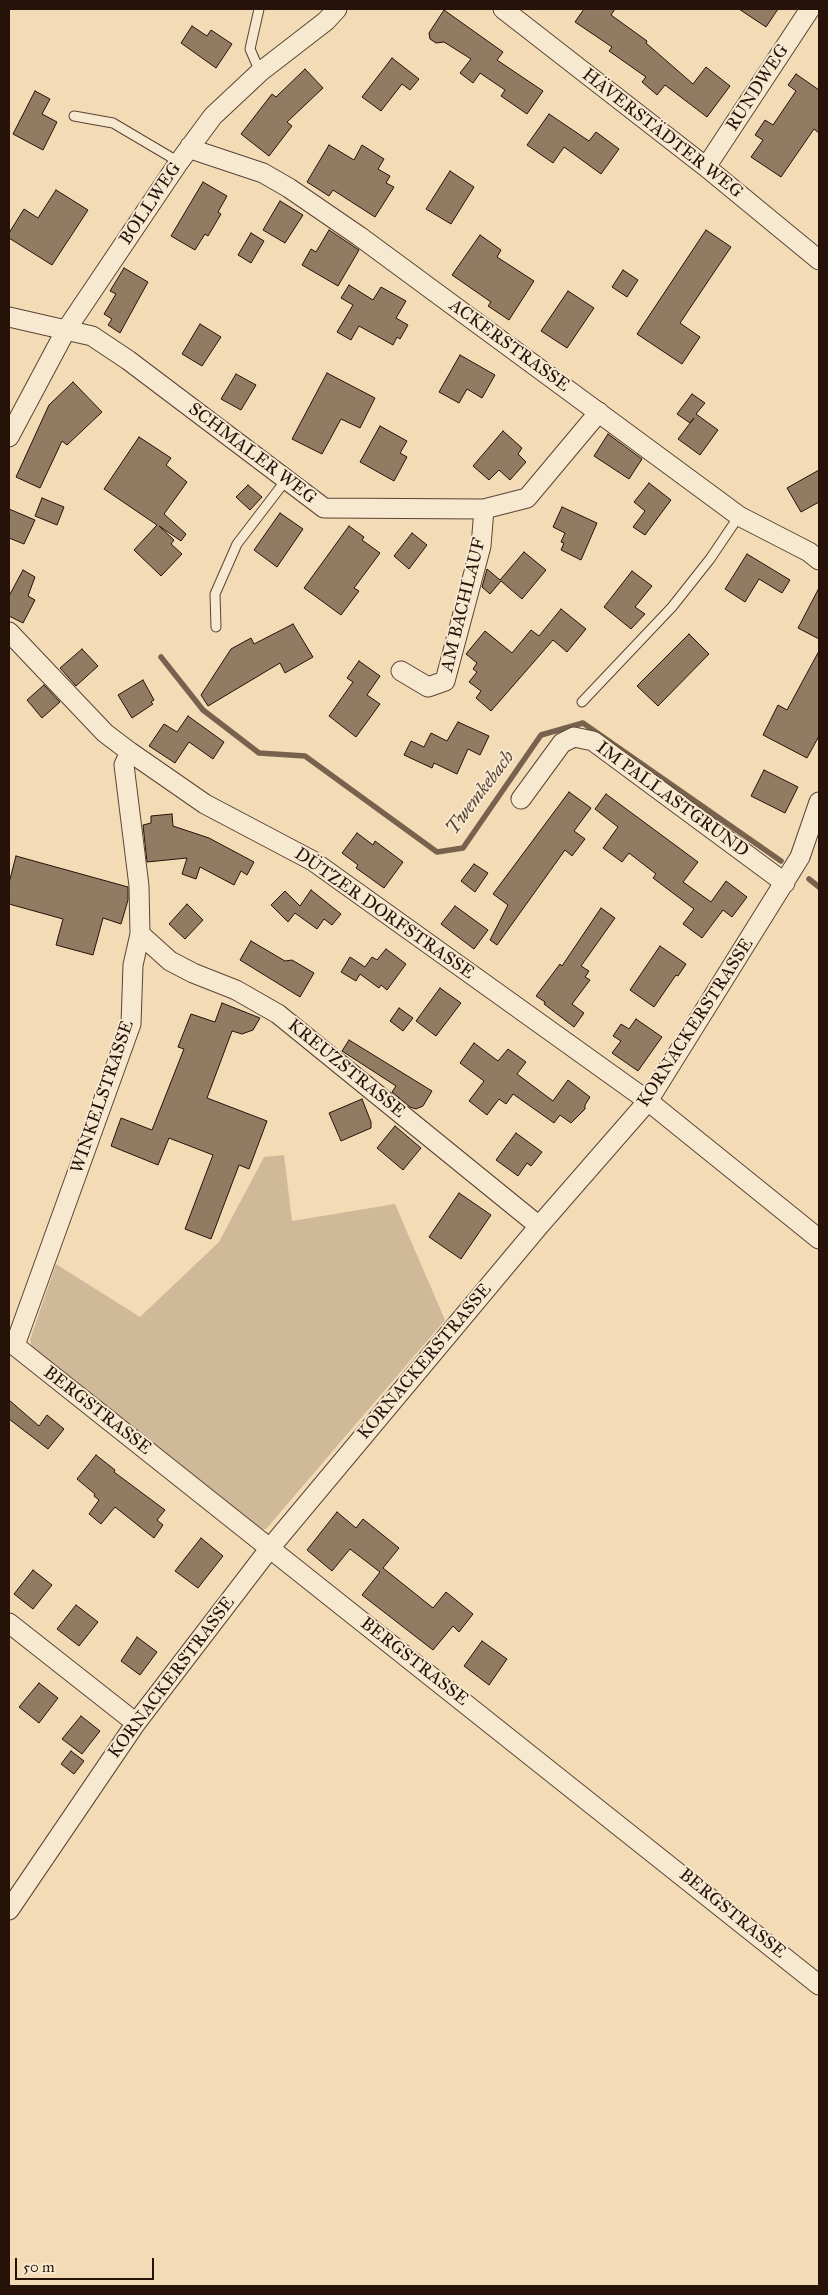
<!DOCTYPE html>
<meta charset="utf-8">
<style>
body{margin:0}
#map{position:relative;width:828px;height:2295px;overflow:hidden;background:#f3dbb6;font-family:"IM FELL Great Primer",serif}
canvas{display:block}
.frame{position:absolute;inset:0;border:10px solid #271209;pointer-events:none}
.scale{position:absolute;left:15px;top:2258px;width:139px;height:22px;box-sizing:border-box;border:2px solid #271209;border-top:0;padding-left:6px;font-size:15px;line-height:18px;white-space:nowrap;color:#271209;-webkit-text-stroke:4px #f7e8d0;paint-order:stroke}
</style>
<div id="map">
<canvas width="828" height="2295"></canvas>
<div class="frame"></div>
<div class="scale">50 m</div>
</div>
<script>
const ctx = document.querySelector('canvas').getContext('2d');
ctx.lineJoin = 'round';
function fillPath(path, color) { ctx.fillStyle = color; ctx.fill(path, 'evenodd'); }
const shape = rows => new Path2D(rows.map(r => 'M' + r).join(''));
function strokePath(path, color, width, dash) { ctx.strokeStyle = color; ctx.lineWidth = width; ctx.lineCap = dash ? 'butt' : 'round'; ctx.setLineDash(dash || []); ctx.stroke(path); }
function label(font, color, halo, rows, align = 'center') {
  ctx.font = font + ' "IM FELL Great Primer",serif'; ctx.lineWidth = 4; ctx.setLineDash([]); ctx.textBaseline = 'middle'; ctx.strokeStyle = halo; ctx.fillStyle = color; for (const [text, x, y, turn = 0] of rows) {
    ctx.save(); ctx.translate(x, y); ctx.rotate((+turn || 0) * Math.PI / 180); ctx.textAlign = isNaN(turn) ? turn : align; if (halo) ctx.strokeText(text, 0, 0); ctx.fillText(text, 0, 0); ctx.restore();
  }
}
fillPath(shape([
 [284,1155,292,1221,395,1204,445,1320,266,1529,258,1530,33,1351,30,1340,56,1264,140,1317,219,1242,264,1157]
]), '#d0b999');
strokePath(shape([
 [161,657,203,710,259,753,305,756,437,852,463,848,541,735,583,723,781,861],
 [809,879,819,887]
]), '#78624d', 5.5);
const building = shape([
 [584,9,615,9,611,15,647,41,646,43,693,84,706,67,730,86,707,117,665,85,657,95,642,82,646,77,609,51,612,47,575,22,584,9],
 [739,9,778,9,766,27,739,9],
 [444,10,503,52,497,60,543,91,527,114,501,96,505,90,480,73,473,83,460,73,471,59,444,42,436,43,430,39,429,33,444,10],
 [192,26,207,36,211,30,232,44,216,68,181,43,192,26],
 [392,58,419,79,410,90,402,84,381,111,362,97,392,58],
 [305,69,323,88,287,122,292,126,269,156,241,134,272,94,276,97,305,69],
 [796,74,819,90,819,133,814,129,781,177,751,157,763,140,755,135,765,120,773,125,796,91,788,85,796,74],
 [35,91,50,99,42,114,57,122,43,150,13,134,35,91],
 [549,114,589,141,596,132,619,149,601,174,564,147,553,163,527,145,549,114],
 [329,145,354,160,362,145,384,159,378,169,390,176,386,183,394,187,375,217,333,190,329,196,307,182,329,145],
 [450,171,474,187,451,224,426,209,450,171],
 [203,182,227,196,218,212,221,214,208,236,205,234,195,250,171,236,203,182],
 [56,190,88,210,52,265,9,238,9,233,24,209,38,218,56,190],
 [280,201,303,215,285,243,263,230,280,201],
 [329,230,359,250,338,286,302,265,311,249,316,252,329,230],
 [706,230,731,247,680,323,700,337,682,364,637,334,706,230],
 [251,233,264,241,251,263,238,255,251,233],
 [480,235,501,250,497,257,534,281,509,320,488,306,491,302,452,275,480,235],
 [124,268,148,282,120,333,108,325,112,319,104,314,116,294,110,291,124,268],
 [623,270,638,280,627,297,612,287,623,270],
 [349,285,373,300,381,287,406,301,396,318,408,325,400,339,397,337,393,345,359,326,351,340,337,332,353,305,341,298,349,285],
 [568,291,594,308,567,348,541,331,568,291],
 [200,324,221,337,202,366,182,354,200,324],
 [460,355,495,375,482,398,467,389,459,403,439,392,460,355],
 [327,373,375,398,360,428,341,419,322,454,292,439,327,373],
 [236,374,256,385,241,410,221,399,236,374],
 [73,382,102,412,67,445,62,441,40,488,16,477,49,405,73,382],
 [692,394,705,403,696,414,718,430,700,455,678,439,694,418,690,423,677,414,692,394],
 [380,426,407,441,400,453,407,457,394,481,360,462,380,426],
 [503,431,522,448,518,454,526,462,510,480,499,470,489,480,473,466,503,431],
 [608,434,642,459,629,479,594,456,608,434],
 [139,437,171,458,166,465,187,482,164,514,186,534,181,541,159,526,174,540,171,544,182,554,161,576,134,550,157,525,104,489,139,437],
 [819,470,819,502,801,512,787,488,819,470],
 [649,483,671,500,645,535,633,527,645,511,634,502,649,483],
 [248,485,262,497,250,510,236,497,248,485],
 [42,498,64,507,57,525,35,516,42,498],
 [562,507,597,523,581,560,561,550,564,543,561,542,565,533,553,527,562,507],
 [9,509,35,520,24,544,9,538,9,509],
 [280,513,303,529,277,567,254,550,280,513],
 [349,526,364,537,362,540,380,553,354,588,359,591,341,615,304,588,349,526],
 [412,533,427,545,409,569,394,556,412,533],
 [524,552,546,570,522,599,501,581,490,594,482,587,487,569,500,580,524,552],
 [747,554,790,580,782,593,759,579,745,602,725,589,747,554],
 [23,570,35,577,28,596,35,600,23,623,9,616,9,596,23,570],
 [632,571,652,586,635,607,645,614,631,629,604,607,632,571],
 [819,588,819,639,798,628,819,588],
 [561,609,586,629,567,652,553,640,491,711,476,698,481,691,469,682,477,672,473,669,477,663,466,654,485,631,512,653,531,630,539,636,561,609],
 [293,624,313,657,285,673,280,663,208,706,201,695,231,649,251,638,254,644,293,624],
 [689,634,709,654,658,706,637,686,689,634],
 [82,649,98,666,76,686,60,668,82,649],
 [819,651,819,736,807,758,763,735,778,705,787,710,819,651],
 [359,661,380,676,367,695,380,704,356,737,329,716,353,682,347,678,359,661],
 [143,680,154,700,151,702,153,704,132,718,118,695,143,680],
 [44,685,60,702,42,718,27,700,44,685],
 [188,716,224,742,213,759,189,742,175,763,149,746,164,724,177,732,188,716],
 [458,722,489,736,480,755,468,749,457,774,434,763,432,768,404,755,411,741,424,747,431,733,447,741,458,722],
 [764,770,798,787,785,813,751,796,764,770],
 [569,792,591,808,574,831,585,839,572,856,565,850,497,945,490,940,508,905,493,894,569,792],
 [606,794,698,862,683,882,711,902,726,881,747,897,732,917,723,910,702,938,683,924,694,909,653,878,656,874,629,853,622,862,603,848,618,827,595,809,606,794],
 [172,814,173,826,209,838,254,862,247,875,241,871,234,885,200,867,196,879,182,874,187,858,147,862,143,825,151,823,151,816,172,814],
 [357,833,373,845,375,841,403,862,384,888,356,868,358,865,342,853,357,833],
 [16,856,128,887,128,900,121,924,103,918,93,955,56,945,63,919,9,904,9,883,16,856],
 [474,864,488,873,475,892,461,881,474,864],
 [311,890,341,914,332,925,324,919,317,929,295,913,288,922,271,905,285,891,300,906,311,890],
 [187,904,203,920,185,939,169,924,187,904],
 [455,906,488,930,474,949,441,924,455,906],
 [601,908,615,918,581,966,589,971,585,977,590,980,572,1004,584,1013,574,1027,544,1004,545,1002,536,996,560,964,562,966,601,908],
 [251,941,285,961,292,960,314,973,300,997,240,960,251,941],
 [660,946,686,964,678,976,676,975,654,1007,630,990,660,946],
 [386,949,406,964,387,990,381,985,379,988,360,974,356,981,341,972,350,957,365,967,372,957,377,960,386,949],
 [440,988,461,1003,436,1036,416,1021,440,988],
 [222,1003,260,1018,253,1030,242,1034,232,1031,207,1098,267,1121,249,1169,239,1165,211,1239,185,1229,213,1155,169,1138,158,1165,111,1146,121,1118,152,1130,184,1049,178,1047,191,1014,215,1022,222,1003],
 [399,1008,413,1018,403,1031,390,1021,399,1008],
 [636,1019,662,1037,638,1071,612,1053,621,1041,613,1036,621,1024,629,1029,636,1019],
 [349,1040,432,1091,423,1106,416,1109,410,1107,392,1092,396,1086,342,1051,349,1040],
 [474,1043,498,1061,508,1049,526,1062,517,1074,553,1101,568,1080,590,1097,585,1105,585,1109,571,1123,560,1115,554,1123,513,1094,506,1104,499,1099,487,1115,469,1101,484,1081,460,1063,474,1043],
 [362,1099,371,1122,371,1128,341,1141,329,1113,362,1099],
 [395,1126,421,1148,403,1170,377,1148,395,1126],
 [516,1133,542,1152,531,1166,527,1163,518,1176,496,1160,516,1133],
 [459,1193,491,1215,461,1259,429,1237,459,1193],
 [9,1400,39,1426,47,1415,64,1429,48,1449,9,1419,9,1400],
 [96,1455,115,1470,114,1472,165,1510,157,1520,163,1525,154,1538,115,1507,101,1524,89,1514,99,1500,94,1496,95,1494,77,1479,96,1455],
 [337,1512,356,1528,363,1519,399,1548,383,1568,433,1608,446,1592,473,1614,459,1632,453,1626,433,1650,362,1595,380,1572,350,1549,332,1571,307,1550,337,1512],
 [201,1538,223,1556,198,1588,175,1571,201,1538],
 [33,1570,52,1585,33,1609,14,1594,33,1570],
 [76,1605,98,1622,79,1646,57,1629,76,1605],
 [137,1637,157,1652,140,1675,121,1661,137,1637],
 [482,1641,507,1659,489,1685,464,1666,482,1641],
 [39,1683,58,1698,39,1723,19,1707,39,1683],
 [81,1716,100,1731,82,1754,62,1739,81,1716],
 [71,1751,84,1761,74,1774,61,1764,71,1751]
]);
fillPath(building, '#917b63');
strokePath(building, '#271209', 1);
const service = shape([
 [259,9,250,49,260,72],
 [74,116,113,123,179,162],
 [216,627,215,594,237,544,286,480],
 [582,702,672,607,710,559,739,516]
]);
const minor = shape([
 [503,9,706,167,819,260],
 [190,146,197,151,263,173,289,188,359,236,739,516,809,552,819,560],
 [706,167,810,9],
 [9,317,92,336,128,360,324,508,484,509,527,498,599,412],
 [9,437,66,330,179,162,213,116,260,72,326,21,337,9],
 [9,632,105,733,130,752,205,804,313,861,648,1101,819,1239],
 [401,671,428,687,445,681,481,546,484,509],
 [521,799,562,743,574,737,593,741,785,883],
 [140,934,170,961,193,973,236,990,278,1014,539,1226],
 [9,1341,819,1985],
 [15,1345,131,1024,133,965,140,934,139,886,124,765,130,752],
 [9,1623,136,1723],
 [9,1910,136,1723,270,1548,539,1226,648,1101,800,857,819,802]
]);
strokePath(service, '#5a4434', 11);
strokePath(minor, '#5a4434', 21);
strokePath(service, '#f7e8d0', 9);
strokePath(minor, '#f7e8d0', 19);
label('18px', '#271209', '#f7e8d0', [
 ["RUNDWEG",758,88,-57],
 ["HÄVERSTÄDTER WEG",662,134,38],
 ["BOLLWEG",151,204,-56],
 ["ACKERSTRASSE",509,346,36],
 ["SCHMALER WEG",252,454,37],
 ["AM BACHLAUF",464,605,-76],
 ["IM PALLASTGRUND",672,800,36],
 ["DÜTZER DORFSTRASSE",384,914,35],
 ["KORNACKERSTRASSE",696,1023,-57],
 ["KREUZSTRASSE",346,1069,39],
 ["WINKELSTRASSE",103,1097,-71],
 ["KORNACKERSTRASSE",425,1362,-50],
 ["BERGSTRASSE",97,1411,38],
 ["BERGSTRASSE",414,1662,38],
 ["KORNACKERSTRASSE",172,1678,-53],
 ["BERGSTRASSE",732,1914,39]
]);
label('italic 19px', '#5d4737', '#f7e8d0', [
 ["Twemkebach",481,793,-53]
]);
</script>
